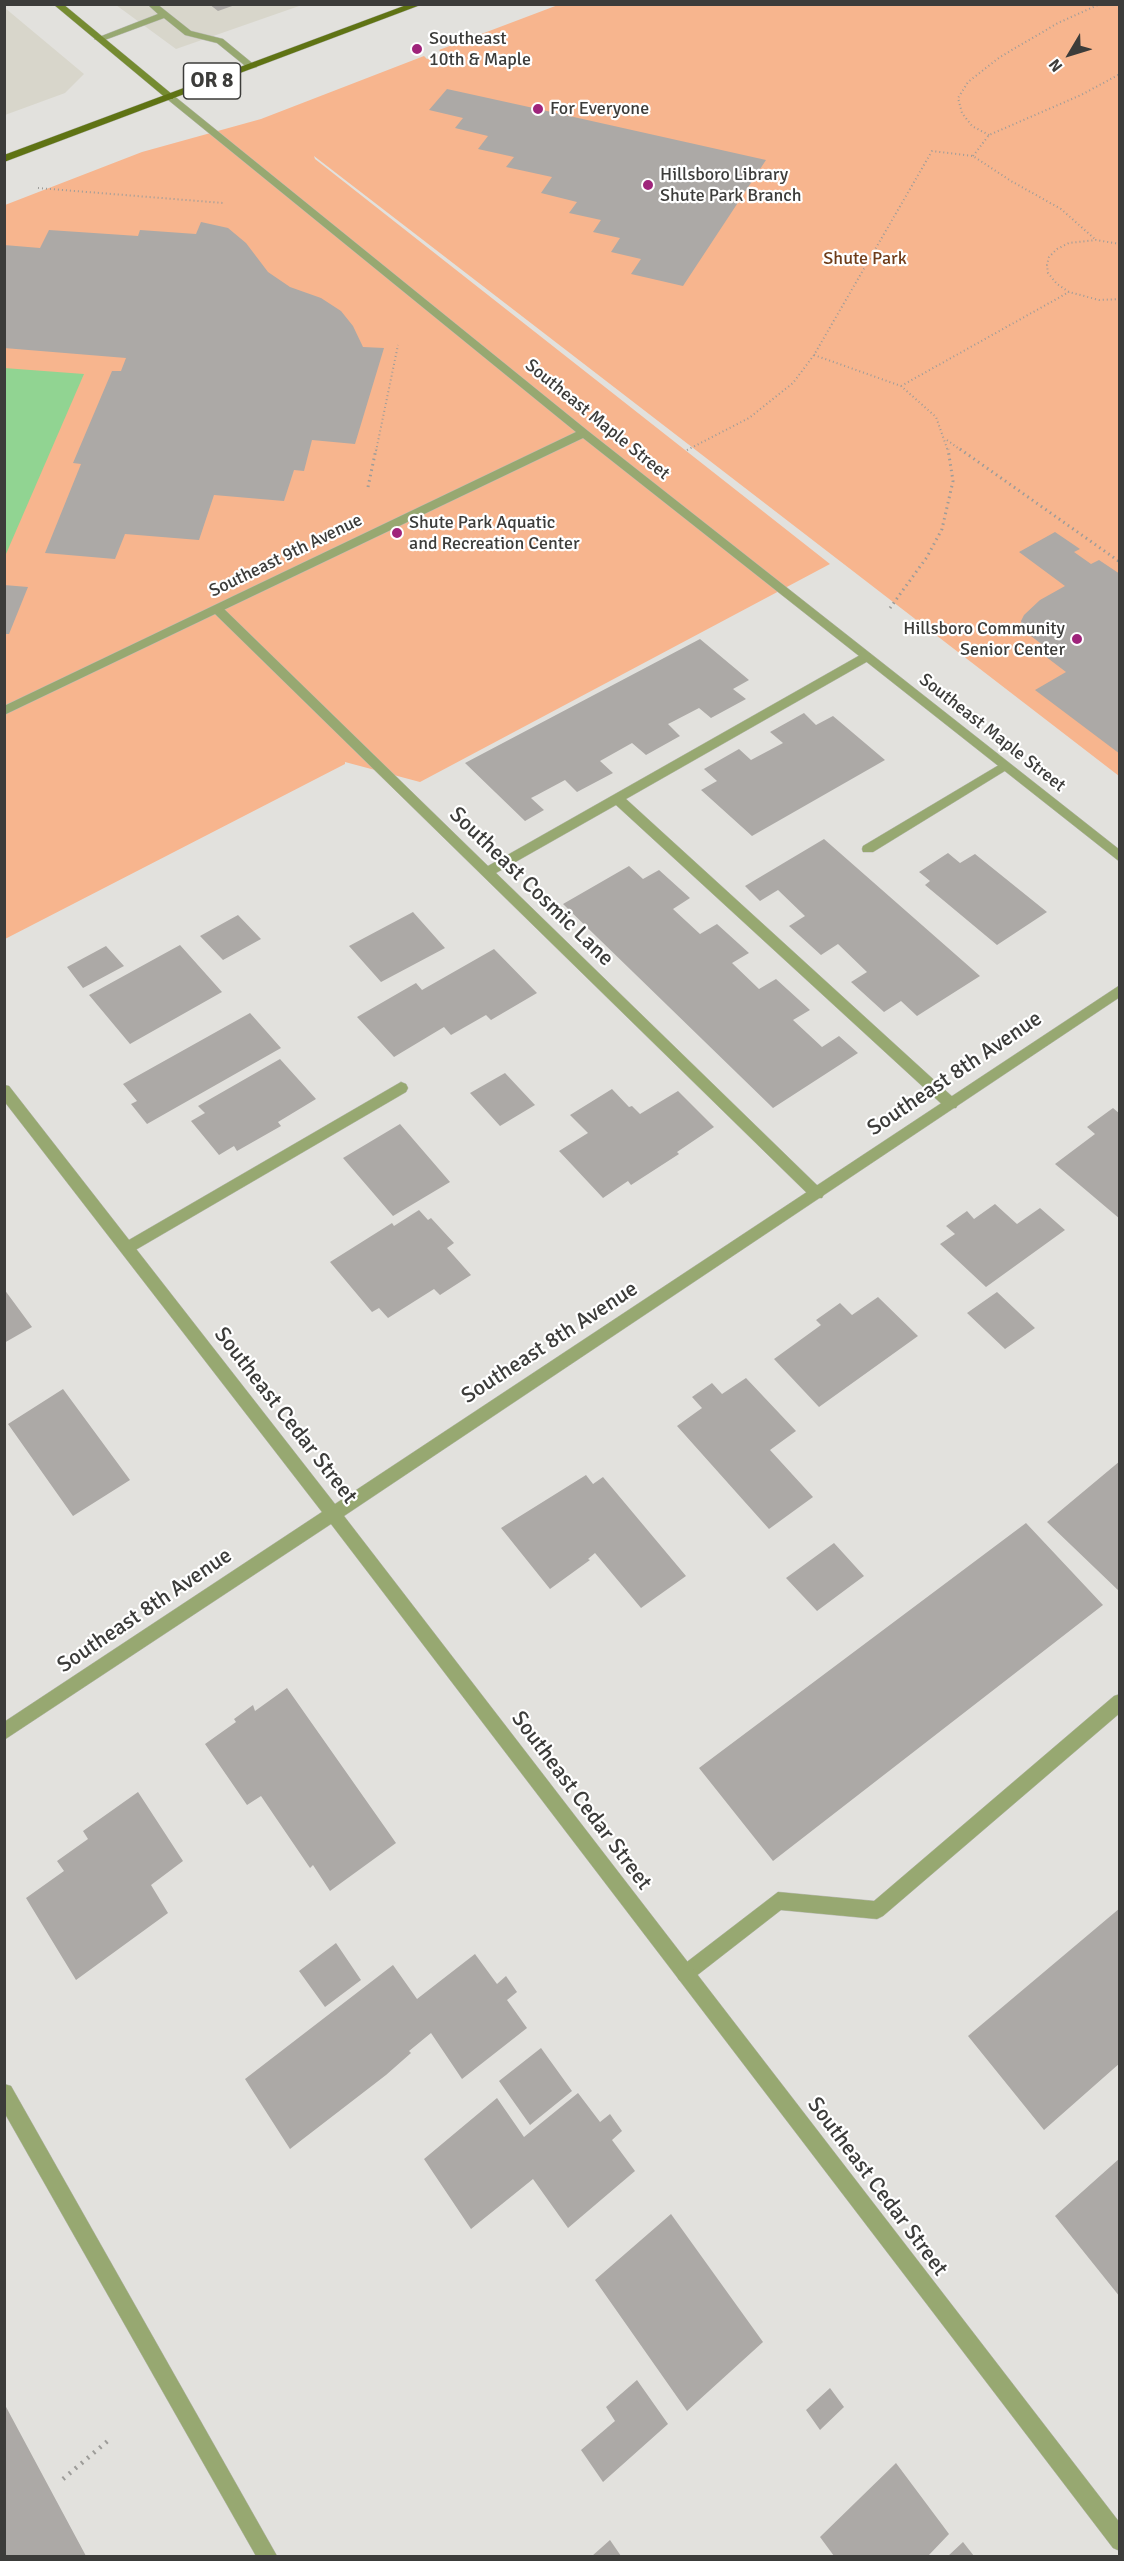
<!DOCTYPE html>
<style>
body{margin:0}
#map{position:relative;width:1124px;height:2561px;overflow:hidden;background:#e2e1dd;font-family:Signika,sans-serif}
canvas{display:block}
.frame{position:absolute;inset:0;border:6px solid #3c3c3a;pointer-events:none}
.north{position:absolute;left:1040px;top:24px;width:60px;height:60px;-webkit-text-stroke:4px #fff;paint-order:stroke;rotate:232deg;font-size:16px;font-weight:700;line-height:24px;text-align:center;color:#3c3c3a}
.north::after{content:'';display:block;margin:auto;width:21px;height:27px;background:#3c3c3a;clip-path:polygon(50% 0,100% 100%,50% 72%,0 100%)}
</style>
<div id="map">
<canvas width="1124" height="2561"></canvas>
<div class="frame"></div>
<div class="north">N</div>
</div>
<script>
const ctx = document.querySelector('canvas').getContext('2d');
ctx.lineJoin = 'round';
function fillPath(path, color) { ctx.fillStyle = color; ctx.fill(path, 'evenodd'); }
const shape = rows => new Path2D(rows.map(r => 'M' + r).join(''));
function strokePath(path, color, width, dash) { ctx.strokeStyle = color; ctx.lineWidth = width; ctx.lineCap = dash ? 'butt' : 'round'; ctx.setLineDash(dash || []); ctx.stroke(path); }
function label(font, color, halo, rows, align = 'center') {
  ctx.font = font + ' Signika,sans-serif'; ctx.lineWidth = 4.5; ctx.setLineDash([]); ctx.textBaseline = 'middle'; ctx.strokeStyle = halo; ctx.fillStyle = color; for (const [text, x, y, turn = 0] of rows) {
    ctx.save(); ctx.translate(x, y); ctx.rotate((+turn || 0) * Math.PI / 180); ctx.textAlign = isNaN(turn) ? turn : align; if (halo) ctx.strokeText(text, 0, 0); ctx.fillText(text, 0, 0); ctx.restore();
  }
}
fillPath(shape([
 [116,5,302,5,176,49],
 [5,8,84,74,65,93,5,115]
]), '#d8d6cb');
fillPath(shape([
 [558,5,1119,5,1119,776,314,156,315,159,343,181,830,564,420,782,345,762,345,764,5,939,5,205,142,152,261,119,424,56,427,59,442,53,439,50]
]), '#f7b58e');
fillPath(shape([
 [4,368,84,374,6,554,4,554]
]), '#91d492');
fillPath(shape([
 [209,4,235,4,235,5,218,11],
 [447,89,538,109,766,160,683,286,631,274,641,259,611,252,620,238,593,232,601,220,569,213,577,202,541,193,552,177,506,167,514,157,478,149,488,136,455,128,463,118,429,110],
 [201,222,228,228,246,243,268,272,290,287,321,298,341,311,353,326,363,347,384,348,355,444,312,440,304,471,294,470,284,501,214,495,199,540,125,534,115,559,45,553,81,464,73,463,112,371,121,371,126,358,4,348,4,245,40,248,49,230,138,236,140,230,196,234],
 [1055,532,1080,549,1074,552,1091,564,1099,560,1120,574,1120,754,1035,690,1066,672,1041,653,1048,649,1023,630,1021,621,1024,615,1040,600,1065,586,1019,552],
 [4,585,28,587,9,634,4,634],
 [700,639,749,680,733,689,746,699,711,718,699,708,674,721,668,724,680,736,646,755,632,743,600,761,613,773,577,792,565,780,537,795,531,798,544,810,525,821,465,763],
 [804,713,816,725,833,716,885,760,752,836,701,790,717,781,704,769,739,749,751,760,783,743,770,732],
 [824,839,980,976,917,1016,901,1001,884,1012,851,982,867,972,838,944,821,955,789,926,805,916,778,890,760,901,745,886],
 [948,853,960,863,975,854,1047,912,997,945,925,885,930,881,919,872],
 [629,866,643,879,659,870,690,898,673,909,700,934,717,924,749,953,732,963,759,989,776,979,810,1010,793,1020,822,1047,839,1036,858,1053,773,1108,563,904],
 [413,912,445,948,381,982,349,946],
 [238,915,261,939,223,960,200,936],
 [180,945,222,992,130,1044,89,995],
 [106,946,124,966,83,988,67,967],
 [494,949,537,993,491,1020,486,1015,451,1035,444,1027,394,1057,357,1017,416,983,422,990],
 [250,1013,281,1048,147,1124,131,1104,137,1101,123,1084],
 [280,1059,316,1099,278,1122,281,1126,237,1151,234,1146,219,1155,191,1121,205,1113,198,1106],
 [505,1073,535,1105,500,1126,470,1093],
 [612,1089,629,1107,632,1106,640,1114,678,1091,714,1127,677,1152,679,1154,631,1185,628,1181,603,1198,559,1151,588,1133,570,1115],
 [1113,1108,1120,1114,1120,1219,1055,1164,1095,1134,1087,1127],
 [400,1124,450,1182,393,1216,343,1158],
 [995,1204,1017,1224,1040,1208,1065,1230,986,1287,940,1244,955,1234,946,1226,967,1211,974,1219],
 [419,1210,428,1220,431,1218,454,1243,447,1248,471,1275,440,1295,434,1289,388,1318,379,1308,372,1312,330,1262,392,1223,394,1226],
 [4,1289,32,1327,4,1343],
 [997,1292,1035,1328,1005,1349,967,1313],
 [878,1297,918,1336,819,1407,774,1359,821,1325,816,1320,840,1303,852,1315],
 [746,1378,796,1431,770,1450,813,1497,769,1529,677,1426,702,1408,692,1397,712,1383,722,1394],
 [63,1389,130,1480,73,1516,8,1424],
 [1120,1461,1120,1592,1047,1522],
 [586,1475,593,1484,603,1477,686,1576,641,1608,595,1553,588,1559,590,1560,550,1589,501,1528],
 [1026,1523,1103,1605,773,1861,699,1768],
 [834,1543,864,1576,817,1611,786,1578],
 [287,1688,396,1843,330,1891,313,1865,310,1868,261,1796,247,1805,205,1744,236,1722,234,1719,253,1705,255,1711],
 [138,1792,183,1861,151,1885,168,1913,76,1980,26,1898,64,1871,57,1861,88,1839,83,1831],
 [1120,1908,1120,2063,1044,2130,968,2036],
 [336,1943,361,1980,325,2007,299,1971],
 [475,1954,497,1984,506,1976,517,1992,507,2000,527,2028,462,2079,431,2033,409,2051,411,2053,386,2075,290,2149,245,2079,393,1965,417,1999],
 [541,2048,572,2091,530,2125,499,2081],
 [578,2093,600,2122,610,2114,622,2131,612,2140,635,2171,568,2228,533,2179,471,2229,424,2159,497,2098,524,2137],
 [1120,2158,1120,2297,1055,2216],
 [671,2214,763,2342,687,2411,595,2280],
 [637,2380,668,2424,603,2482,581,2450,615,2421,606,2407],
 [830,2388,844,2407,820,2430,806,2410],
 [5,2405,86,2556,5,2556],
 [896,2463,949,2534,928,2556,834,2556,820,2537],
 [610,2540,621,2556,592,2556],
 [963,2542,974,2556,948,2556]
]), '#aca9a6');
const lane = shape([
 [147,4,157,4,191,31,223,39,257,67,249,69,217,43,185,35,164,18,102,41,94,39,158,14,147,4],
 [217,605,221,606,488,866,862,654,870,654,870,660,626,799,956,1100,958,1104,956,1108,946,1108,616,805,496,873,822,1190,824,1194,822,1198,812,1198,213,612,211,609,217,605],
 [1004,762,1010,766,1008,769,873,852,863,852,862,849,863,846,1004,762],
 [401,1082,406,1084,408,1088,406,1092,132,1252,127,1254,122,1252,120,1248,122,1244,401,1082],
 [1120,1694,1120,1713,883,1916,877,1919,781,1910,691,1980,685,1983,679,1980,676,1974,679,1968,778,1892,874,1901,1114,1696,1120,1694],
 [4,2084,11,2086,277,2556,256,2556,4,2112,4,2084]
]);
const street = shape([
 [167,95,173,95,588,431,1120,850,1120,862,583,438,4,715,4,706,576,432,167,99,167,95],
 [1120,985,1120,997,344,1516,1120,2523,1120,2551,1113,2548,331,1524,4,1740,4,1722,322,1512,4,1101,4,1085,9,1086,335,1504,1120,985]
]);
const secondary = shape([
 [53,4,63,4,173,95,173,99,167,99,53,4]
]);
const primary = shape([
 [409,4,423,4,4,162,4,155,409,4]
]);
strokePath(lane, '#bdbdb9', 1);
strokePath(street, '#bdbdb9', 1);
strokePath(secondary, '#bdbdb9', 1);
strokePath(primary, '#bdbdb9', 1);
strokePath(shape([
 [989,135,972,126,962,113,958,98,968,82,1000,57,1058,23,1100,4],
 [973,156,989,135,1081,95,1120,74],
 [38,188,223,203],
 [1120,244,1096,240,1069,243,1057,249,1049,257,1047,265,1048,273,1057,284,1069,292,1099,300,1120,299],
 [814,355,901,386,936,417,948,451],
 [901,386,1069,292],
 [947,440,962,451],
 [687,450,749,418,793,383,814,355,932,151,973,156,1011,181,1061,209,1096,240],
 [376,451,398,345]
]), '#9d9c99', 2, [1, 3]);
strokePath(shape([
 [960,449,1120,562],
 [368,487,376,449],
 [890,608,927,557,942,529,953,481,948,449]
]), '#9d9c99', 3, [1.5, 4]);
strokePath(shape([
 [63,2479,110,2439]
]), '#9d9c99', 4.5, [2, 6]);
fillPath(lane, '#97a871');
fillPath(street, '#97a871');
fillPath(secondary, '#758b31');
fillPath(primary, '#5f7314');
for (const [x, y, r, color] of [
 [417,49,6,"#9f247b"],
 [538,109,6,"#9f247b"],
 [648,185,6,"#9f247b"],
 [397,533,6,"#9f247b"],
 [1077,639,6,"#9f247b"]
]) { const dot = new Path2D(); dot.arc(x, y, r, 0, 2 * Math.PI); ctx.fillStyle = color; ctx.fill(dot); strokePath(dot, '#fff', 2); }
label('18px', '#3c3c3a', '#fff', [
 ["Southeast",429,39],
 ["10th & Maple",429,60],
 ["For Everyone",550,109],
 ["Hillsboro Library",660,175],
 ["Shute Park Branch",660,196],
 ["Shute Park Aquatic",409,523],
 ["and Recreation Center",409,544],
 ["Hillsboro Community",1065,629,"right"],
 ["Senior Center",1065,650,"right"]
], 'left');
label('18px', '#6f3c19', '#fff', [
 ["Shute Park",865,259]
]);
label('18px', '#3c3c3a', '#fff', [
 ["Southeast Maple Street",597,420,39],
 ["Southeast 9th Avenue",286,556,-26],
 ["Southeast Maple Street",992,733,38]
]);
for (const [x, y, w] of [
 [212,81,57]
]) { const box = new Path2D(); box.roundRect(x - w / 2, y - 18, w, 36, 4.5); ctx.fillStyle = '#fff'; ctx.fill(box); strokePath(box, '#3c3c3a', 1.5); }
label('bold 21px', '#3c3c3a', null, [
 ["OR 8",212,81]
]);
label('22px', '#3c3c3a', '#fff', [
 ["Southeast Cosmic Lane",531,887,44],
 ["Southeast 8th Avenue",955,1074,-34],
 ["Southeast 8th Avenue",550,1343,-33],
 ["Southeast Cedar Street",285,1416,52],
 ["Southeast 8th Avenue",145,1611,-34],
 ["Southeast Cedar Street",581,1801,53],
 ["Southeast Cedar Street",877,2187,53]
]);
</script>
